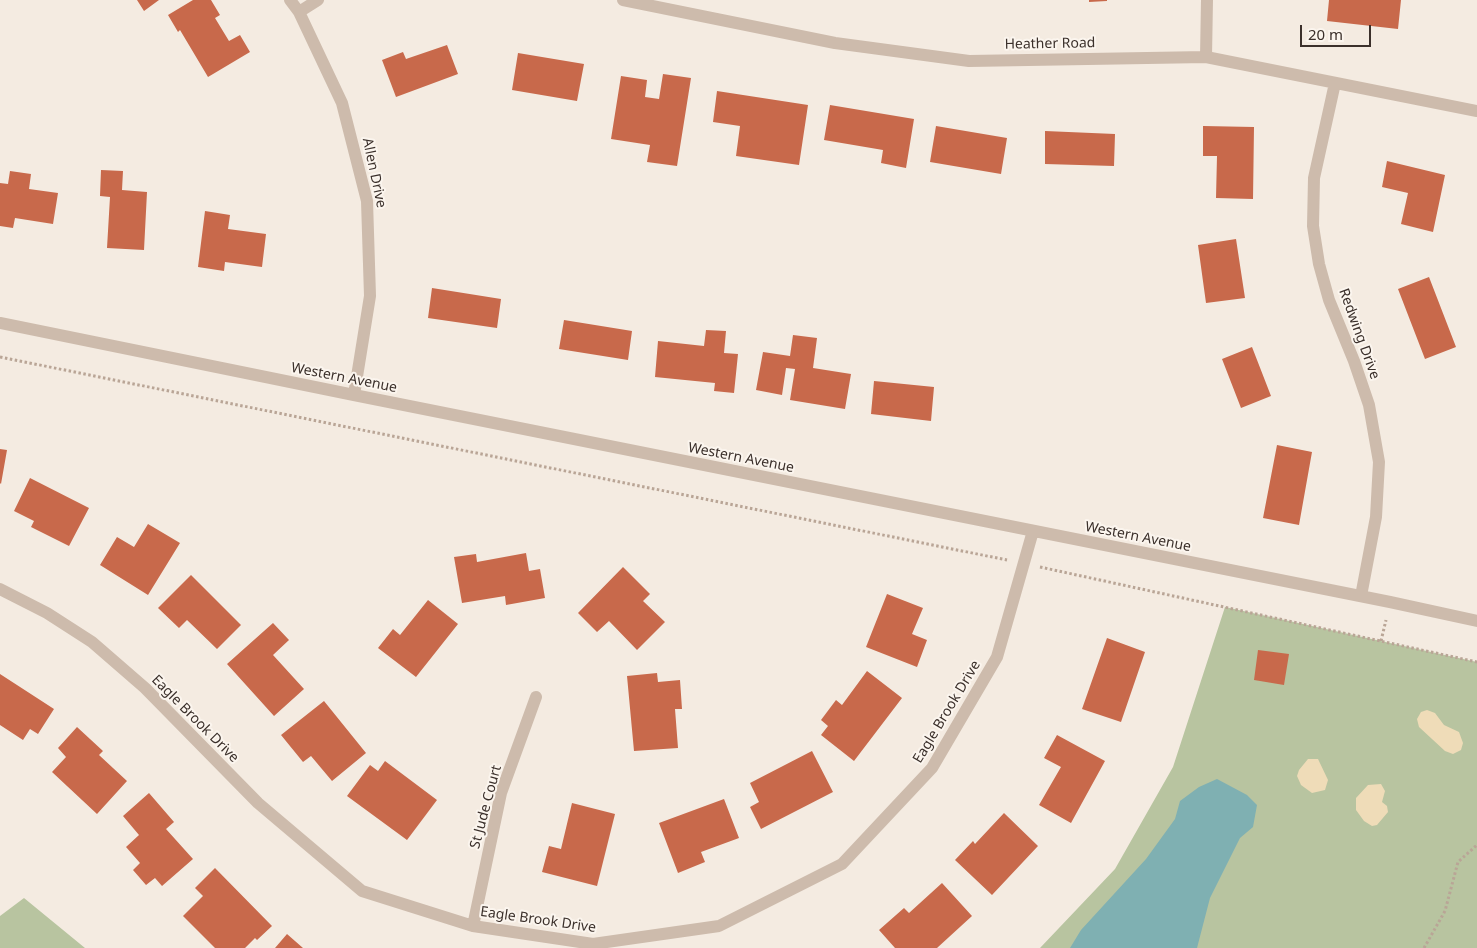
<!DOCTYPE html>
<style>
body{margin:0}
#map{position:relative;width:1477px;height:948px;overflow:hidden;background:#f4ebe1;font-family:"Noto Sans",sans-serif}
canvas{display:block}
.scale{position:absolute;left:1300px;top:25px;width:71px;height:22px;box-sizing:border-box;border:2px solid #3b302b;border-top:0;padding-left:6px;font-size:15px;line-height:18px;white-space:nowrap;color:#3b302b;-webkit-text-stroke:4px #fbf5ee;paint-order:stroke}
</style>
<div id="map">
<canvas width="1477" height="948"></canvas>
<div class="scale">20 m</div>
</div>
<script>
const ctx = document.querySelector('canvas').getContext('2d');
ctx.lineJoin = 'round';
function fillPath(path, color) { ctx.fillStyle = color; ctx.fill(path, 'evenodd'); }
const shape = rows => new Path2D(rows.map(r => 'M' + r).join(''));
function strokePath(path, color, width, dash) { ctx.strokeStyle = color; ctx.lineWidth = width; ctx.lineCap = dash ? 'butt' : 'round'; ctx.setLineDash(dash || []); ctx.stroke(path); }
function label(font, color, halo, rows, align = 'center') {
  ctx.font = font + ' "Noto Sans",sans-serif'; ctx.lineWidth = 4; ctx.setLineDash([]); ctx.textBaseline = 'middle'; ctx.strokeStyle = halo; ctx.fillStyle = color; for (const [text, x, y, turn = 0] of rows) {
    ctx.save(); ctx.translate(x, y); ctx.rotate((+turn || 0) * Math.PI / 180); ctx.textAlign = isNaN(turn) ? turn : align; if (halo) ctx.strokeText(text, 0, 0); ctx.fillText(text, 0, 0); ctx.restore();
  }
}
fillPath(shape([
 [1225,607,1477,662,1477,948,1040,948,1115,869,1173,767],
 [24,898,85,948,0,948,0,916]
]), '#b8c4a0');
fillPath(shape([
 [1427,710,1435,713,1444,725,1459,732,1463,743,1461,750,1453,754,1445,751,1419,727,1417,719,1421,712],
 [1308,759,1318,759,1328,780,1325,790,1312,793,1301,785,1297,776,1299,770],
 [1381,784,1385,791,1382,802,1387,806,1388,812,1377,825,1372,826,1364,821,1356,810,1356,798,1368,785]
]), '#efdcb8');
fillPath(shape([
 [1217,779,1247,795,1257,805,1253,827,1240,838,1210,898,1197,948,1070,948,1081,930,1146,859,1175,819,1180,801,1199,787]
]), '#7fb0b2');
fillPath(shape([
 [137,0,159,0,144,11],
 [193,0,211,0,220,15,215,18,229,41,240,35,250,52,208,77,180,30,178,32,168,15],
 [1089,0,1107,0,1107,1,1089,2],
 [1329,0,1401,0,1398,29,1327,21],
 [447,45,458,74,396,97,382,60,403,52,406,59],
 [518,53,584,64,577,101,512,90],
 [663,74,691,78,677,166,647,162,650,145,611,139,621,76,647,80,645,97,659,99],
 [717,91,808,105,799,165,736,156,740,126,713,122],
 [830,105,914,119,906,168,881,163,883,150,824,140],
 [936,126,1007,138,1001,174,930,162],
 [1203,126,1254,127,1253,199,1216,198,1217,156,1203,156],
 [1045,131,1115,134,1114,166,1045,164],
 [1387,161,1445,175,1433,232,1401,224,1408,193,1382,187],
 [101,170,123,171,122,190,147,192,144,250,107,248,110,197,100,196],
 [10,171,31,174,29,189,58,193,53,224,15,218,13,228,0,226,0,183,8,184],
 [205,211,230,215,228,229,266,234,262,267,225,262,224,271,198,267],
 [1236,239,1245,298,1206,303,1198,245],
 [1429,277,1456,347,1425,359,1398,289],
 [432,288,501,299,497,328,428,318],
 [564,320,632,331,628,360,559,349],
 [706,330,726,331,724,353,738,354,734,393,714,391,715,383,655,377,658,341,704,346],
 [793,335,817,338,813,368,851,374,845,409,790,400,795,369,786,368,782,395,756,390,763,352,790,356],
 [1252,347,1271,396,1241,408,1222,359],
 [874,381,934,387,931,421,871,414],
 [1277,445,1312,452,1299,525,1263,518],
 [0,449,7,450,1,484,0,483],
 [30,478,89,508,69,546,31,527,34,521,14,511],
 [148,524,180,543,148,595,100,565,117,537,134,547],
 [526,553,529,571,540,569,545,598,506,605,505,596,462,603,454,557,476,554,477,562],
 [623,567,650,594,643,601,665,622,637,650,609,621,597,632,578,613],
 [191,575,241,625,217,649,187,620,179,628,158,608],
 [887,594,923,608,912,634,927,640,917,667,866,647],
 [428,600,458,624,416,677,378,648,393,629,400,635],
 [273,623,289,640,273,655,304,689,274,716,227,664],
 [1107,638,1145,652,1121,722,1082,709],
 [1258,650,1289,654,1284,685,1254,680],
 [867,671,902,698,854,761,821,735,828,726,821,720,836,700,842,705],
 [657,673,658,682,680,680,682,709,675,709,678,748,634,751,627,676],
 [0,674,54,709,38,734,30,729,23,740,0,725],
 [324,701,366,753,332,781,311,756,303,762,281,735],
 [77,727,103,751,99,755,127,781,97,814,52,772,66,757,58,748],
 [1057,735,1105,761,1071,823,1039,805,1061,767,1044,758],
 [812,751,833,792,761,829,750,807,759,802,750,783],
 [385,761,437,800,407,840,347,796,370,765,378,771],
 [149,793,174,822,166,829,193,859,162,886,155,878,146,885,133,870,140,863,126,847,139,835,123,816],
 [724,799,739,838,701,852,705,862,678,873,659,823],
 [572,803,615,814,597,886,542,872,549,846,561,849],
 [1004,813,1038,846,992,895,955,860,973,841,975,844],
 [215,868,272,926,257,940,255,938,245,948,215,948,183,916,203,896,195,888],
 [942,883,972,916,937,948,895,948,879,930,904,908,909,913],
 [287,934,303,948,275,948]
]), '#c8694b');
strokePath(shape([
 [0,357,1007,560],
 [1040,567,1477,662],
 [1381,641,1386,620],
 [1424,948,1445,911,1458,862,1477,845]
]), '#b9a596', 3, [2.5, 2.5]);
strokePath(shape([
 [290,0,299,12,342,103,367,201,370,296,354,395],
 [623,0,835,43,969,61,1206,57,1477,111],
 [299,12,318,0],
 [1206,57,1207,0],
 [1335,83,1314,178,1313,226,1319,264,1329,300,1354,361,1369,405,1379,462,1376,517,1361,596],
 [0,323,354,395,1390,602,1477,621],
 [0,589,47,613,92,642,145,688,258,803,362,891,473,926,593,944,719,926,842,864,932,768,997,657,1033,531],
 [473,926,501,793,536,697]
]), '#cdbbac', 12);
label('14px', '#3b302b', '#fbf5ee', [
 ["Heather Road",1050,44,-1],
 ["Allen Drive",374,173,78],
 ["Redwing Drive",1359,334,70],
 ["Western Avenue",344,378,11],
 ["Western Avenue",741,458,11],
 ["Western Avenue",1138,537,11],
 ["Eagle Brook Drive",947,712,-59],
 ["Eagle Brook Drive",195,719,45],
 ["St Jude Court",486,807,-75],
 ["Eagle Brook Drive",538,920,8]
]);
</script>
